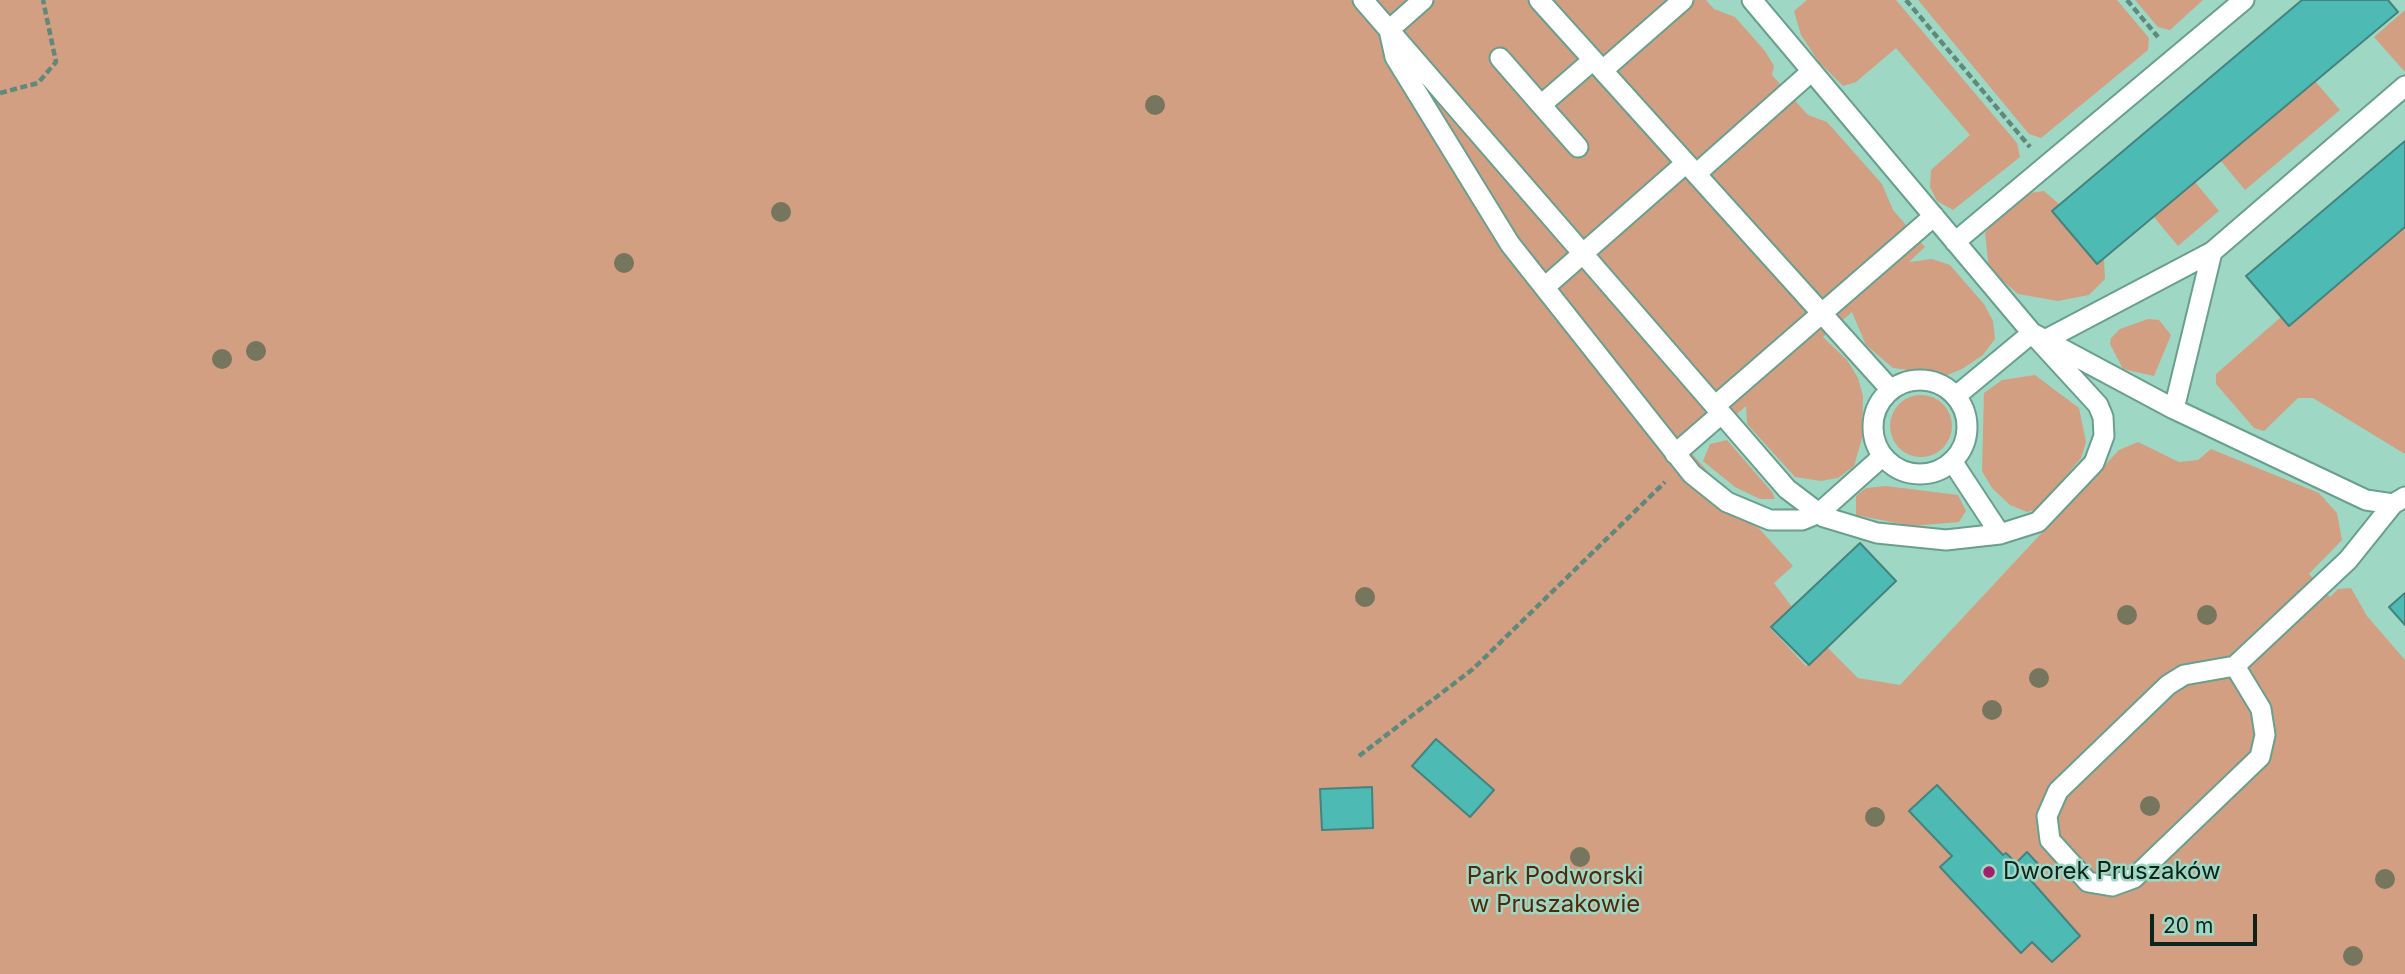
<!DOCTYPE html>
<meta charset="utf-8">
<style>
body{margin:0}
#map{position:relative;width:2405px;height:974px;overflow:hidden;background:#9ed7c3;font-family:Inter,sans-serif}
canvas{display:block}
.scale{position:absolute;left:2150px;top:914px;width:107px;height:32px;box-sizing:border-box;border:4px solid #0d241c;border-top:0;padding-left:9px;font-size:21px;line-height:24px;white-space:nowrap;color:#0d241c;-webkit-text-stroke:5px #9ed7c3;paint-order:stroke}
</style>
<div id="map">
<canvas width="2405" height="974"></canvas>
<div class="scale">20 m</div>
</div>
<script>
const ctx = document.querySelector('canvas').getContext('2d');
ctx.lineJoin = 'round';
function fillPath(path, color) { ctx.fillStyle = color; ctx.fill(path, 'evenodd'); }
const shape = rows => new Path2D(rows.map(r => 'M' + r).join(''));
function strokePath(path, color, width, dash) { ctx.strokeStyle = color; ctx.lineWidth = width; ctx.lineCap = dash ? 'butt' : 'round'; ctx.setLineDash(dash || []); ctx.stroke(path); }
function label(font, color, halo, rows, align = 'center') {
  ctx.font = font + ' Inter,sans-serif'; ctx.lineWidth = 5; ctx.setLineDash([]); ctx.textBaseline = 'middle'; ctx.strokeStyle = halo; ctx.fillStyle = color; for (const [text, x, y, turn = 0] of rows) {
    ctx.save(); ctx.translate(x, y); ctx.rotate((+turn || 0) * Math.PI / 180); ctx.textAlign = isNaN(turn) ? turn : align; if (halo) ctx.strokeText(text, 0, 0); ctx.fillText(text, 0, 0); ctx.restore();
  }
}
fillPath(shape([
 [0,0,1706,0,1714,9,1735,17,1765,51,1774,66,1772,75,1808,115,1827,122,1882,184,1893,210,1925,247,1909,262,1932,259,1950,265,1984,304,1993,321,1995,339,1983,355,1962,369,1947,375,1893,368,1866,345,1852,312,1823,337,1847,360,1858,378,1863,396,1862,438,1854,466,1838,478,1821,481,1795,477,1747,424,1746,406,1692,454,1793,566,1774,583,1792,607,1770,628,1806,666,1827,647,1858,678,1900,685,2119,450,2138,442,2179,462,2198,460,2211,449,2319,493,2337,513,2342,540,2309,574,2330,597,2338,589,2351,588,2367,616,2405,660,2405,974,0,974],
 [1807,0,1896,0,2017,143,2020,157,1953,210,1937,201,1930,187,1931,170,1970,135,1896,48,1856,82,1843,86,1819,62,1801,35,1794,11],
 [1918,0,2117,0,2149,38,2148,50,2041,138,2029,134],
 [2135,0,2203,0,2170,30,2158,27],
 [2405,10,2405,72,2374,37],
 [2315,81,2340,110,2245,190,2221,161],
 [2195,182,2219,211,2178,246,2154,217],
 [2044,191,2059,204,2052,211,2097,264,2104,259,2105,279,2089,295,2058,301,2018,294,1989,269,1985,233,2004,209,2030,193],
 [2405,227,2405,454,2313,398,2298,398,2264,431,2254,428,2216,384,2216,374,2281,317,2289,325],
 [2148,319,2159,320,2171,335,2154,376,2123,369,2110,344,2111,338,2120,329],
 [2035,375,2079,408,2086,442,2081,458,2038,509,2027,512,2010,505,1992,488,1982,471,1984,393,2002,380],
 '1890 426a31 31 0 1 1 62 0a31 31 0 1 1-62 0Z',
 [1727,440,1772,492,1775,499,1760,499,1735,487,1703,461,1710,444],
 [1886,486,1958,495,1966,511,1959,522,1911,526,1856,515,1856,496,1866,488]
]), '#d39f82');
const building = shape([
 [2302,0,2388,0,2398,12,2097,264,2052,211,2302,0],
 [2405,141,2405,227,2289,326,2246,276,2405,141],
 [1860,543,1896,581,1809,665,1771,627,1860,543],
 [2405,593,2405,625,2389,607,2405,593],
 [1436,739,1494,790,1470,817,1412,766,1436,739],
 [1937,785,2003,855,2006,853,2016,863,2027,852,2040,866,2028,877,2080,936,2052,962,2032,942,2021,953,1940,867,1952,856,1909,811,1937,785],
 [1372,787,1373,828,1322,830,1320,789,1372,787]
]);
fillPath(building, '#4ebab4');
strokePath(building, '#44837f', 2);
const service = shape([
 [1363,0,1787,489,1824,517,1877,533,1946,540,2000,534,2038,522,2094,463,2104,436,2103,417,2098,405,2032,333,1956,396],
 [1423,0,1389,30,1395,57,1510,244,1692,474,1727,502,1770,520,1802,520,1819,513,1883,456],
 [1539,0,1891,390],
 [1752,0,2032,333,2174,409,2366,500,2393,504,2405,497],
 [1500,58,1541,105,1593,60],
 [1603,70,1683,0],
 [1541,105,1578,147],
 [1696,174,1812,71],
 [1955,242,2244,0],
 [1546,286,1686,163],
 [2045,340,2212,252],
 '1873 427a47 47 0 1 1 94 0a47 47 0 1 1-94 0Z',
 [1715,406,1934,216],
 [2174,409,2212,252,2405,86],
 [1675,454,1721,414],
 [1952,461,2000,534],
 [2235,666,2261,709,2265,735,2260,757,2134,878,2112,886,2088,882,2050,840,2047,816,2058,791,2168,685,2184,675,2235,666,2348,560,2393,504]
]);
strokePath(service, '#69a08d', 23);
strokePath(shape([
 [1906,0,2030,147],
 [2127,0,2158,37],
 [0,93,38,83,56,62,43,0],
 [1359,756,1473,669,1665,482]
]), '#5f897a', 4.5, [7, 3.5]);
strokePath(service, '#fff', 19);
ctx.fillStyle = '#75765d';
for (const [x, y] of [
 [1155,105],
 [781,212],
 [624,263],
 [256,351],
 [222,359],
 [1365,597],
 [2127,615],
 [2207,615],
 [2039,678],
 [1992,710],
 [2150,806],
 [1875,817],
 [1580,857],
 [2385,879],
 [2353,956]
]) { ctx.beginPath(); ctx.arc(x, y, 10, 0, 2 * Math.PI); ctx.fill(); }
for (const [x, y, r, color] of [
 [1989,872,7,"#a31f6c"]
]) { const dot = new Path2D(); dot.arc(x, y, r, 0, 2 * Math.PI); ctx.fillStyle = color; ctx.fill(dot); strokePath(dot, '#9ed7c3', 2.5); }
label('24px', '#0d241c', '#9ed7c3', [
 ["Dworek Pruszaków",2003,872]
], 'left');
label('24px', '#532709', '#9ed7c3', [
 ["Park Podworski",1555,877],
 ["w Pruszakowie",1555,905]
]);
</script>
